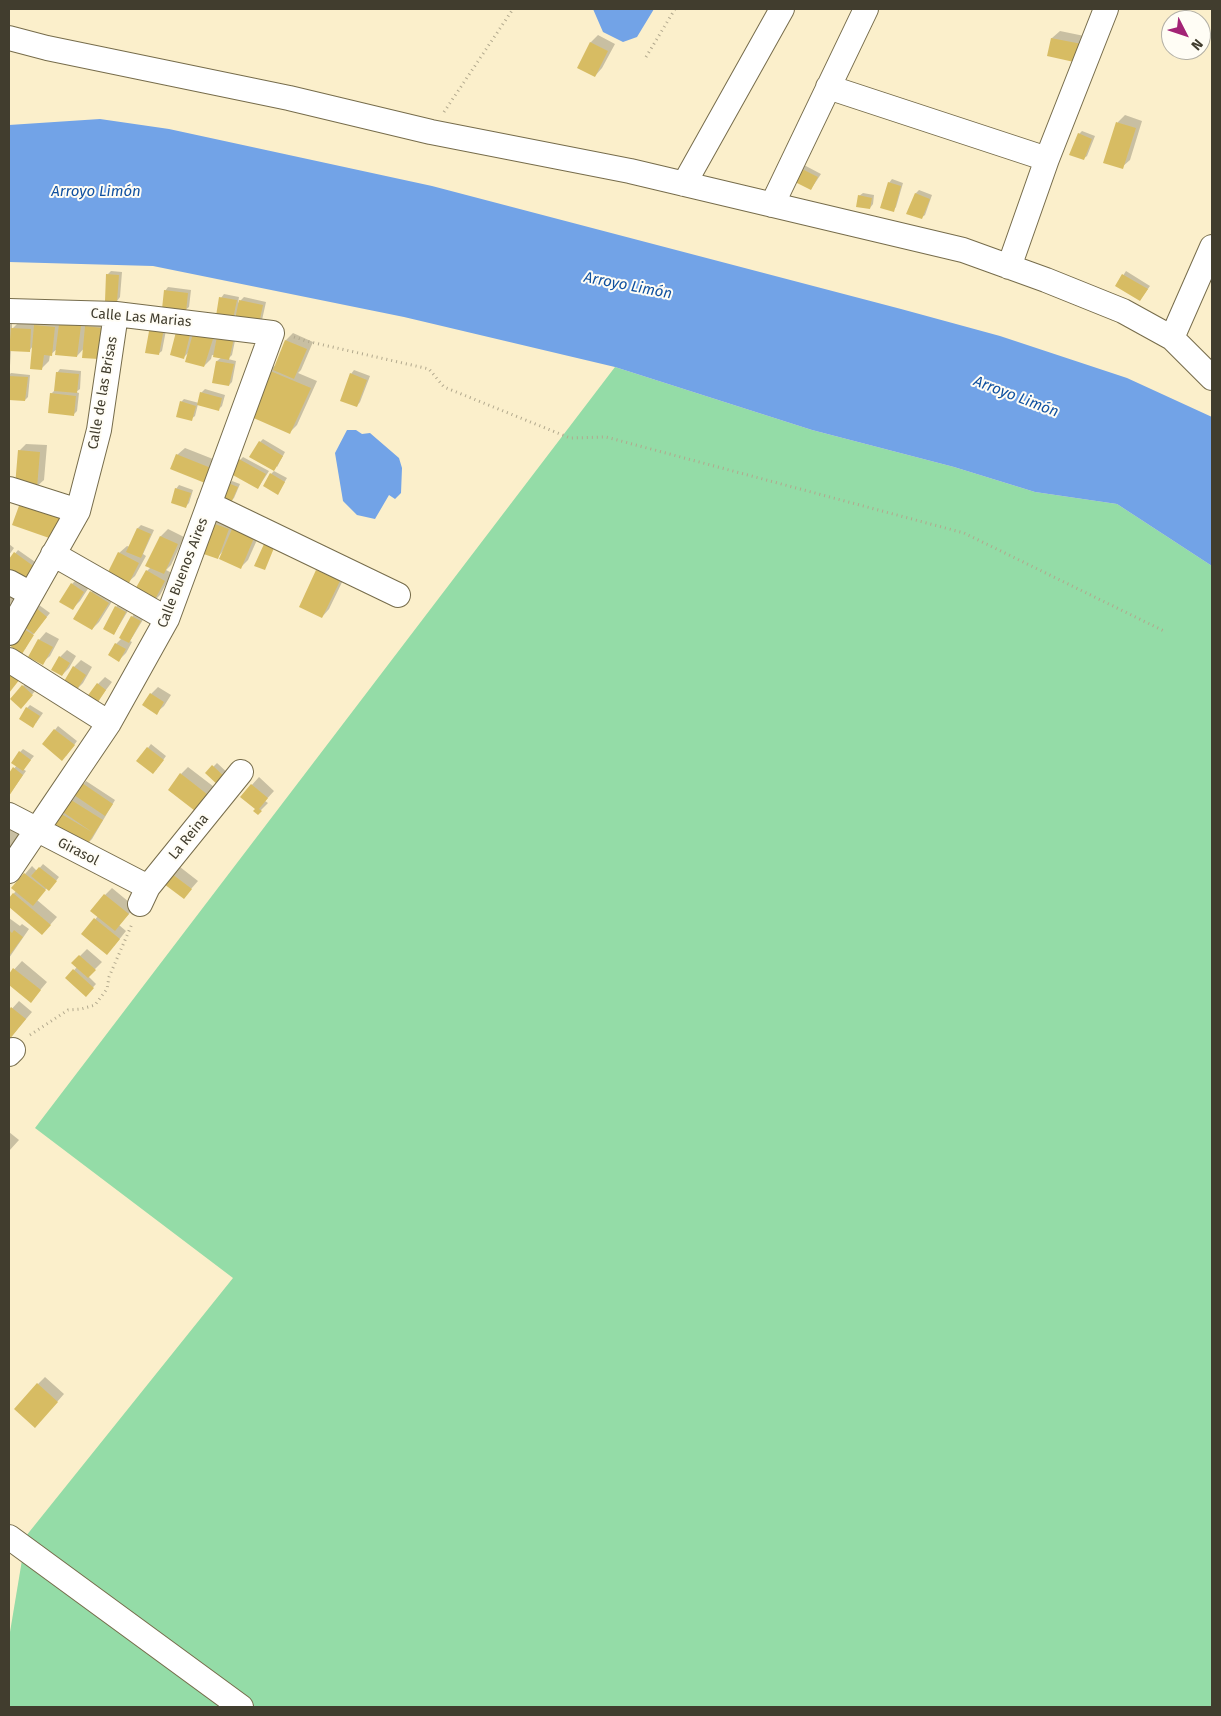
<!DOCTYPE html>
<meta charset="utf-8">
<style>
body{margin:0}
#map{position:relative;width:1221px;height:1716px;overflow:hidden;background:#fbefcb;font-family:"Fira Sans",sans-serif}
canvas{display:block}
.frame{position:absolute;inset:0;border:10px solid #413d2e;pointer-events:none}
.north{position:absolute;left:1161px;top:10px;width:50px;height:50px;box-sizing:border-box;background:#fffdf5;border:1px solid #b3b0a5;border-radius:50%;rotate:131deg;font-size:14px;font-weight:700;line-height:20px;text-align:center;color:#413d2e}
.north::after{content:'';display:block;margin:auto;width:18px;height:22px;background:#a32375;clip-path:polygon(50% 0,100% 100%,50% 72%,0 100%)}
</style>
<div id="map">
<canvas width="1221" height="1716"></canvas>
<div class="frame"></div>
<div class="north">N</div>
</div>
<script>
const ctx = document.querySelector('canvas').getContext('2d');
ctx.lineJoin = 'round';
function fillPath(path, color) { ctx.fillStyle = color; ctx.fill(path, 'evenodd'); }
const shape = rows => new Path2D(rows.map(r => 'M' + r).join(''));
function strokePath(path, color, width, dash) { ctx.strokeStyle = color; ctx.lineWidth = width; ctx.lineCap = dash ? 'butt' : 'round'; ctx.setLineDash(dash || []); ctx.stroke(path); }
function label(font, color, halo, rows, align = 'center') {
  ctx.font = font + ' "Fira Sans",sans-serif'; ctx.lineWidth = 4; ctx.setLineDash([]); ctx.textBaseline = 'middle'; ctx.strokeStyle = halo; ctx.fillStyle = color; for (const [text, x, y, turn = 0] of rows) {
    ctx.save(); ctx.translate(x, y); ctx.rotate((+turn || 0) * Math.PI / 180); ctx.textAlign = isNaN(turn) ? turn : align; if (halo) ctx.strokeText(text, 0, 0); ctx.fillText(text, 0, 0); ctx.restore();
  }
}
fillPath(shape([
 [615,367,812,430,954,467,1035,492,1117,504,1212,566,1212,1707,9,1707,9,1638,26,1536,233,1278,35,1128]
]), '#94dca7');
fillPath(shape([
 [593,9,654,9,637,37,623,42,603,32],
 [100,119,169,129,432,186,901,309,1000,336,1127,378,1212,417,1212,566,1117,504,1035,492,954,467,812,430,615,367,404,317,153,266,9,262,9,125],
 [347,430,356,430,362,434,370,433,399,458,402,468,401,493,395,499,389,495,375,519,357,515,343,501,335,453]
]), '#72a3e7');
fillPath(shape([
 [1060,31,1094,38,1090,56,1049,55,1052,38],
 [598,35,615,44,602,68,595,76,578,67,591,42],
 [1125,115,1142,121,1130,160,1122,167,1105,162,1118,122],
 [1082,131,1095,136,1087,156,1083,159,1079,134],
 [804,165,821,174,811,189,794,180],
 [892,179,903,183,896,207,893,211,889,183],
 [919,190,932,195,925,215,921,218,908,213,916,193],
 [863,193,874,195,873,204,870,208,859,196],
 [111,271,122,272,120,297,117,301,107,275],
 [1126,271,1150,286,1140,300,1117,285],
 [168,287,191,290,189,307,185,310,165,291],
 [224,294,239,297,238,303,244,297,266,302,262,320,259,323,238,312,233,318,221,298],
 [87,319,86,326,94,319,109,321,77,356,57,349,50,355,49,361,42,368,33,346,29,351,11,350,10,366,9,368,9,321,12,322,12,329,20,321],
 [167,325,162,351,158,354,146,352],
 [178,329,237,331,232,355,228,359,236,361,232,382,229,385,213,382,217,361,222,357,212,355,211,359,204,366,189,352,184,357],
 [293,333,313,342,301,370,298,373,317,381,297,425,290,432,269,370,277,364,286,340],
 [60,369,81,371,80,389,76,392,79,393,77,411,74,414,51,394,55,390,57,373],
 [354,370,370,376,360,402,357,406,351,374],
 [11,373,30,375,28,397,25,400,9,399,9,375],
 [205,389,225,395,222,406,218,410,198,404,195,416,191,419,181,402,184,399,199,403,201,393],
 [263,439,285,452,277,467,260,442],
 [26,444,47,445,44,480,36,487,19,451],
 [185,448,218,461,205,482,177,455],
 [243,457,269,471,258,488,240,460],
 [274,471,287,478,278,493,271,474],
 [232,481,240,484,234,498,231,501,229,484],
 [179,485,193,490,189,503,186,506,176,489],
 [218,515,235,521,232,531,240,523,261,531,248,560,241,567,223,551,217,558,200,551],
 [141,525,154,530,143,554,146,556,135,576,127,583,119,553,127,546,130,547,138,528],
 [168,529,184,537,171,565,166,570,172,573,160,595,153,602,147,571,151,567,161,536],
 [9,544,14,548,9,555],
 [18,550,38,564,26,581,9,569,9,561],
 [324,563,346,574,329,609,322,617,317,571],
 [79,577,91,584,80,601,72,609,72,584],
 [9,582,20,591,9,606],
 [99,584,116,595,99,622,92,629,75,619,91,592],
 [119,604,129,609,114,634,116,607],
 [39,605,50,613,35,631,25,649,10,645],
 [135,613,144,618,130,641,132,642,126,653,119,660,116,644,122,638,132,617],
 [46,632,59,639,50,656,42,663,39,640],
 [67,650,76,656,69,668,62,675,60,657],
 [81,660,92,667,83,683,76,690,74,667],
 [105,677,112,682,96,703,98,684],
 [26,683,35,691,24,704,23,686],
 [158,687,171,695,164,706,156,713,151,694],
 [30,705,43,713,36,723,27,708],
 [58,726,77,741,66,756,44,744],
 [151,744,166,756,156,770,148,748],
 [23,749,34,756,23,769,26,771,9,795,9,775,17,765,20,752],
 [217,763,230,775,220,785,207,773],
 [188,767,218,790,206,805,181,774],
 [259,777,274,791,265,801,268,803,258,813,257,809,242,796],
 [86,781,115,800,92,839,85,846,51,826],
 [9,823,21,832,9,850],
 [43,864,59,877,52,886,49,885,37,900,57,917,42,934,9,906,9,899,16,891,25,874,32,866,37,871],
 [180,867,198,881,184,897,166,883],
 [112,888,135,907,119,925,126,931,114,946,83,934,98,916,105,895],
 [9,918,20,926,22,924,29,929,9,958],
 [87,949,102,962,88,976,96,984,86,995,67,978,77,967,80,956],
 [22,961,47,982,31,1001,9,983,9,973,10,974],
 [19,1001,32,1012,9,1039,9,1012],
 [9,1132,19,1140,9,1151],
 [45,1377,64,1394,42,1419,38,1384]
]), '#0003');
fillPath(shape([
 [1051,38,1087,45,1083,64,1047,56],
 [590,42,608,51,595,77,577,68],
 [1116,122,1136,128,1123,169,1103,163],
 [1078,133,1092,139,1084,160,1069,155],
 [800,168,818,177,811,190,793,181],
 [888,182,901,186,894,212,880,208],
 [915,193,930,199,922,219,906,214],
 [858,195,872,198,870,209,856,207],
 [106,274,119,275,117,302,105,301],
 [1122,274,1148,289,1140,301,1115,286],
 [164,290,188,293,186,312,162,309],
 [219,297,237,300,233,319,216,316],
 [239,300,263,305,259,324,235,319],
 [59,324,81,326,77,357,55,355],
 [34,325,55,327,52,356,44,355,42,370,30,369],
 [85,326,102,328,99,359,82,358],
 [150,326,164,328,159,355,145,353],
 [11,328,31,329,30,352,9,351],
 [177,328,191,331,184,359,170,355],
 [194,330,214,336,204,367,185,362],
 [218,331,235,334,229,360,213,357],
 [285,340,307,349,294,379,273,370],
 [216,361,234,364,229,386,212,383],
 [268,370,311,388,290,434,249,416],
 [56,372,79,374,77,393,54,391],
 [350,373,367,380,357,407,340,401],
 [9,376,28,377,25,401,9,400],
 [200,392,222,398,219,411,197,405],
 [50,393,76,396,74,416,48,413],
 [180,401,196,406,192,421,176,417],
 [259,441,283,456,274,471,249,457],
 [18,450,40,452,37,488,15,486],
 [176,454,211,468,205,483,170,469],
 [239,459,266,474,258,489,231,474],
 [270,473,285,482,278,495,263,486],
 [228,483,238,487,231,503,221,499],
 [175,488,191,493,186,508,171,503],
 [20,503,60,517,52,539,12,525],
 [209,522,229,529,218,559,198,552],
 [137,528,151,534,141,558,126,552],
 [232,529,254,538,241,569,219,559],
 [160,536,178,544,164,574,145,566],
 [264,544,274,548,265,570,254,566],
 [14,552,36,568,26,582,9,570,9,559],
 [118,552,139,563,128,585,107,574],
 [146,570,165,581,153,603,133,593],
 [316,570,340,581,322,618,299,607],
 [71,583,84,592,73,610,59,602],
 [90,591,109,603,92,630,73,619],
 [115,606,126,612,114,635,103,629],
 [35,607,47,617,34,634,21,624],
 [131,616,141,621,129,643,119,638],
 [20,627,34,635,22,654,9,645],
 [38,639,53,647,43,665,28,657],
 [115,643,126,649,119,662,108,655],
 [59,656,70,663,62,676,51,670],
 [73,666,86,675,76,691,63,683],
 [9,670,20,679,9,693],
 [97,683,106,690,96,705,86,698],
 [22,685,33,695,21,709,10,699],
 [150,693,164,702,157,715,142,705],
 [26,707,40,716,33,728,19,719],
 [54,729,75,745,62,761,42,744],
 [147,747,164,760,153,774,136,761],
 [19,751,31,760,23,771,11,763],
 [212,765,227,779,220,787,205,773],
 [13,767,23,775,9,796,9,773],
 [180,773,212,798,199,814,168,790],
 [82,783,113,804,105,816,74,795],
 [251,784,268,798,259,809,262,811,258,815,253,811,255,809,240,797],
 [68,798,103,820,85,848,49,827,58,812,92,832,60,810],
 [39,867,57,881,49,891,31,876],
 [24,873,46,890,33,906,11,888],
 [172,874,192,889,184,899,164,884],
 [13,893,51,925,42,935,9,907,9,898],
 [104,894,129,914,115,931,90,911],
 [94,918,120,939,107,955,81,934],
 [9,930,12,933,14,930,23,937,9,956],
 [79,955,96,970,88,978,71,963],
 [13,968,41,990,31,1003,9,985,9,974],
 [73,969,94,988,86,997,65,978],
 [11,1007,26,1019,9,1040,9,1010],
 [37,1383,58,1402,35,1428,14,1409]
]), '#d7bc63');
const minor = shape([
 [9,38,47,48,289,98,431,132,630,171,963,250,1046,280,1123,311,1172,338,1212,378],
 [828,87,1047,159],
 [684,184,782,9],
 [772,205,866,9],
 [1009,267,1047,159,1106,9],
 [9,311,116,314,272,333,167,619,109,723,9,871],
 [1172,338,1212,247],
 [9,489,78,511],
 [209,504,398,595],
 [53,554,167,619],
 [9,582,31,594],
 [9,633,78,511,99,430,116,314],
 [9,660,109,723],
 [9,815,148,887],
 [140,904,148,887,241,772],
 [9,1054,13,1050],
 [9,1537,241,1707]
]);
strokePath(minor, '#766c4b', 26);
strokePath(shape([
 [646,57,675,9],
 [444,112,513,9],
 [294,337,306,341,429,369,444,387,570,438,606,437,964,533,1166,632],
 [30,1035,68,1010,81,1009,95,1005,107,989,109,977,132,924]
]), '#b1a88d', 3, [1, 4]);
strokePath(minor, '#fff', 24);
label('14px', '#413d2e', '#fffdf5', [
 ["Calle Las Marias",141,318,5],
 ["Calle de las Brisas",103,393,-80],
 ["Calle Buenos Aires",183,573,-69],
 ["La Reina",189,837,-51],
 ["Girasol",78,852,27]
]);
label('italic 15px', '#1051a0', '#fffdf5', [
 ["Arroyo Limón",96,192],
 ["Arroyo Limón",628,286,11],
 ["Arroyo Limón",1016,397,21]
]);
</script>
